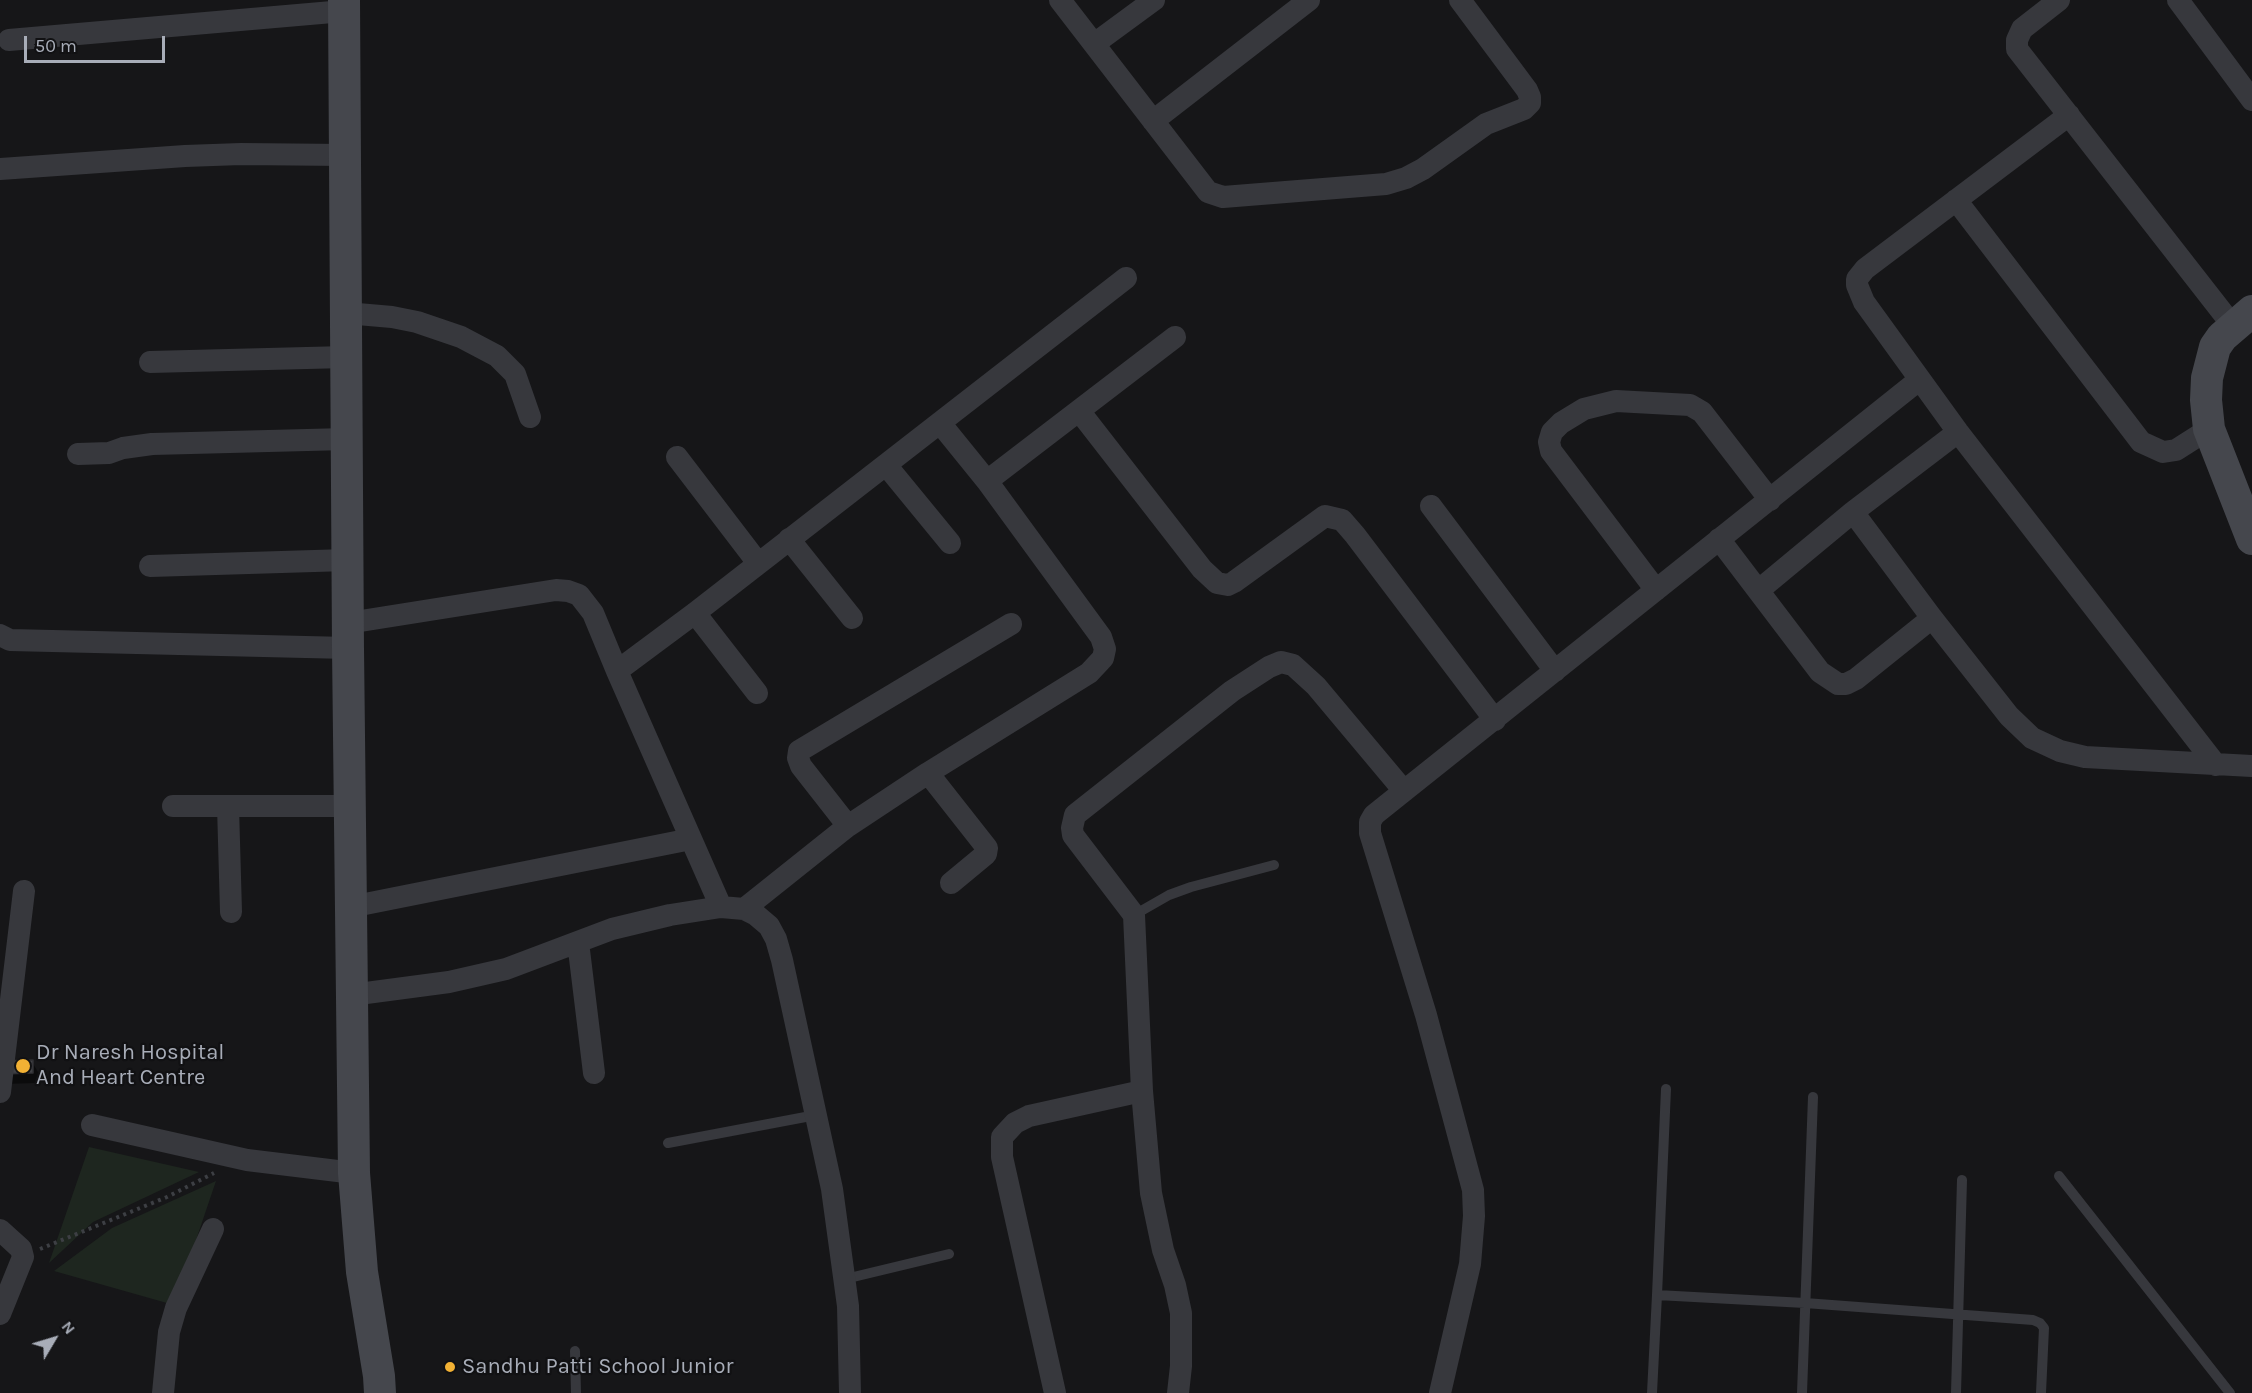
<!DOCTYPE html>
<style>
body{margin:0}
#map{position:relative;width:2252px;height:1393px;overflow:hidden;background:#161618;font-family:Karla,sans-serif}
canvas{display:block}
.north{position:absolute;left:24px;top:1309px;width:60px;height:60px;-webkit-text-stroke:4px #111113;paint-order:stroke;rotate:52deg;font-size:16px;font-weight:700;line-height:24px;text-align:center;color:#a8adb8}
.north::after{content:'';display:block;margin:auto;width:21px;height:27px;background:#a8adb8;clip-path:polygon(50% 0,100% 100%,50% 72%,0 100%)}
.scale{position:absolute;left:24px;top:36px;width:141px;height:27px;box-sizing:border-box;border:3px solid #a8adb8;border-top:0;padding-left:8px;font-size:18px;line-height:21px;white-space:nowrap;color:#a8adb8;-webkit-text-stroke:4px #111113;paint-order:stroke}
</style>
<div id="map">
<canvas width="2252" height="1393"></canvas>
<div class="north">N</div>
<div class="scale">50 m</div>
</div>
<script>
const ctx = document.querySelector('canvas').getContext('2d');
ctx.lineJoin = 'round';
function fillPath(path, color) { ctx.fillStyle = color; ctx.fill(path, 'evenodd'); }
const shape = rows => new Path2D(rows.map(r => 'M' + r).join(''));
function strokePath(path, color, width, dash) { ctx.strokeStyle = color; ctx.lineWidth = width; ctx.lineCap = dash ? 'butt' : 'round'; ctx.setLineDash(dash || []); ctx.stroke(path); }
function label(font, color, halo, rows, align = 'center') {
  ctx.font = font + ' Karla,sans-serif'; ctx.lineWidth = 4.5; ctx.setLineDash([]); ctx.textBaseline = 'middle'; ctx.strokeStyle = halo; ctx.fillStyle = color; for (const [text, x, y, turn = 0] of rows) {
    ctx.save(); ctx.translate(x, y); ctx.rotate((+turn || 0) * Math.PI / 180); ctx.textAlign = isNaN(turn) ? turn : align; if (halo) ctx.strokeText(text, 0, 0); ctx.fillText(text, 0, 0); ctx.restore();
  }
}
fillPath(shape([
 [89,1147,199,1172,93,1222,49,1263],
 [216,1181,174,1305,54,1271,112,1228]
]), '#1e261f');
fillPath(shape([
 [32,1062,38,1072,38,1083,5,1084,0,1074]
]), '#0007');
const building = shape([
 [33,1060,33,1073,0,1074,0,1061,33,1060]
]);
fillPath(building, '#404145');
strokePath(building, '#303034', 1.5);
strokePath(shape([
 [40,1249,167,1197,214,1173]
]), '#3d3f44', 4, [3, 4.5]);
strokePath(shape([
 [1134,915,1169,895,1191,887,1274,865],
 [668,1143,816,1115],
 [2059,1176,2230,1393],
 [845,1279,949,1254],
 [1657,1295,1666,1089],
 [575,1351,576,1393],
 [1652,1393,1657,1295,1805,1303,2033,1320,2040,1323,2044,1328,2041,1393],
 [1802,1393,1813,1097],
 [1956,1393,1962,1180]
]), '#37383d', 10);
strokePath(shape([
 [1060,0,1208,192,1223,197,1386,184,1406,178,1423,169,1486,124,1524,109,1530,103,1530,97,1527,90,1460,0],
 [2059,0,2022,29,2017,40,2017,49,2233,326],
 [2178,0,2252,100],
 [9,40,344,11],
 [1094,44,1154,0],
 [2069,115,1865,269,1857,279,1857,285,1864,302,1958,432,2216,765],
 [1153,121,1309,0],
 [0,169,185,156,241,154,345,155],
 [1956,200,2141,442,2163,452,2176,450,2209,429],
 [346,313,392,317,417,322,461,337,497,356,515,374,530,417],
 [150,362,346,357],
 [1080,412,1202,569,1217,583,1228,585,1234,582,1325,516,1342,520,1355,535,1495,720],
 [78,454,109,453,123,448,152,444,346,439],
 [677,457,758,563],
 [886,465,950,543],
 [987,481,1175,337],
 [1431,506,1555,671],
 [1853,512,1932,618,2009,716,2032,738,2060,751,2085,757,2252,766],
 [789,539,852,618],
 [1719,539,1820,672,1838,684,1846,684,1856,679,1932,618],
 [150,566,347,560],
 [1656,590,1551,451,1549,442,1552,432,1561,423,1584,409,1616,401,1690,405,1702,412,1770,500],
 [1759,590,1853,512,1958,432],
 [695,613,757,693],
 [348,623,556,590,568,591,579,595,593,613,617,671,695,613,1126,278],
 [0,635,10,640,348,648],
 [617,671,721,907],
 [928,773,987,848,986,854,951,883],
 [173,806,349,806],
 [228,806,231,912],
 [848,826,801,766,798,758,799,751,1011,624],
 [350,907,691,839],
 [744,909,848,826,928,773,1089,673,1103,658,1105,649,1101,637,987,481,940,423],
 [578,942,594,1073],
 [351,995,449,982,506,969,612,929,670,915,721,907,744,909,756,915,769,926,776,939,782,960,832,1189,848,1306,850,1393],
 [0,1092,24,891],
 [92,1125,247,1160,354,1173],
 [0,1230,21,1249,23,1257,0,1314],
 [163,1393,169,1332,176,1308,213,1229],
 [1055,1393,1002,1157,1002,1137,1015,1123,1029,1116,1142,1091],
 [1178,1393,1181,1366,1181,1313,1175,1285,1163,1250,1151,1193,1142,1091,1134,915,1073,835,1072,828,1075,815,1232,691,1269,667,1281,662,1293,665,1316,686,1404,791],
 [1440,1393,1470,1264,1474,1216,1473,1190,1426,1015,1370,833,1370,822,1374,815,1404,791,1919,380]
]), '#37383d', 22);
strokePath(shape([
 [344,0,348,648,354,1173,362,1272,379,1376,380,1393],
 [2252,311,2222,337,2215,347,2207,378,2206,400,2209,429,2252,539]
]), '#45474d', 32);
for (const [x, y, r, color] of [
 [23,1066,8,"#f2b134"],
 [450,1367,6,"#f2b134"]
]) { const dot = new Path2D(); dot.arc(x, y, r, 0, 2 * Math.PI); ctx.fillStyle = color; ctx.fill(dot); strokePath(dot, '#111113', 2); }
label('22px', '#a8adb8', '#111113', [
 ["Dr Naresh Hospital",36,1053],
 ["And Heart Centre",36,1078],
 ["Sandhu Patti School Junior",462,1367]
], 'left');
</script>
